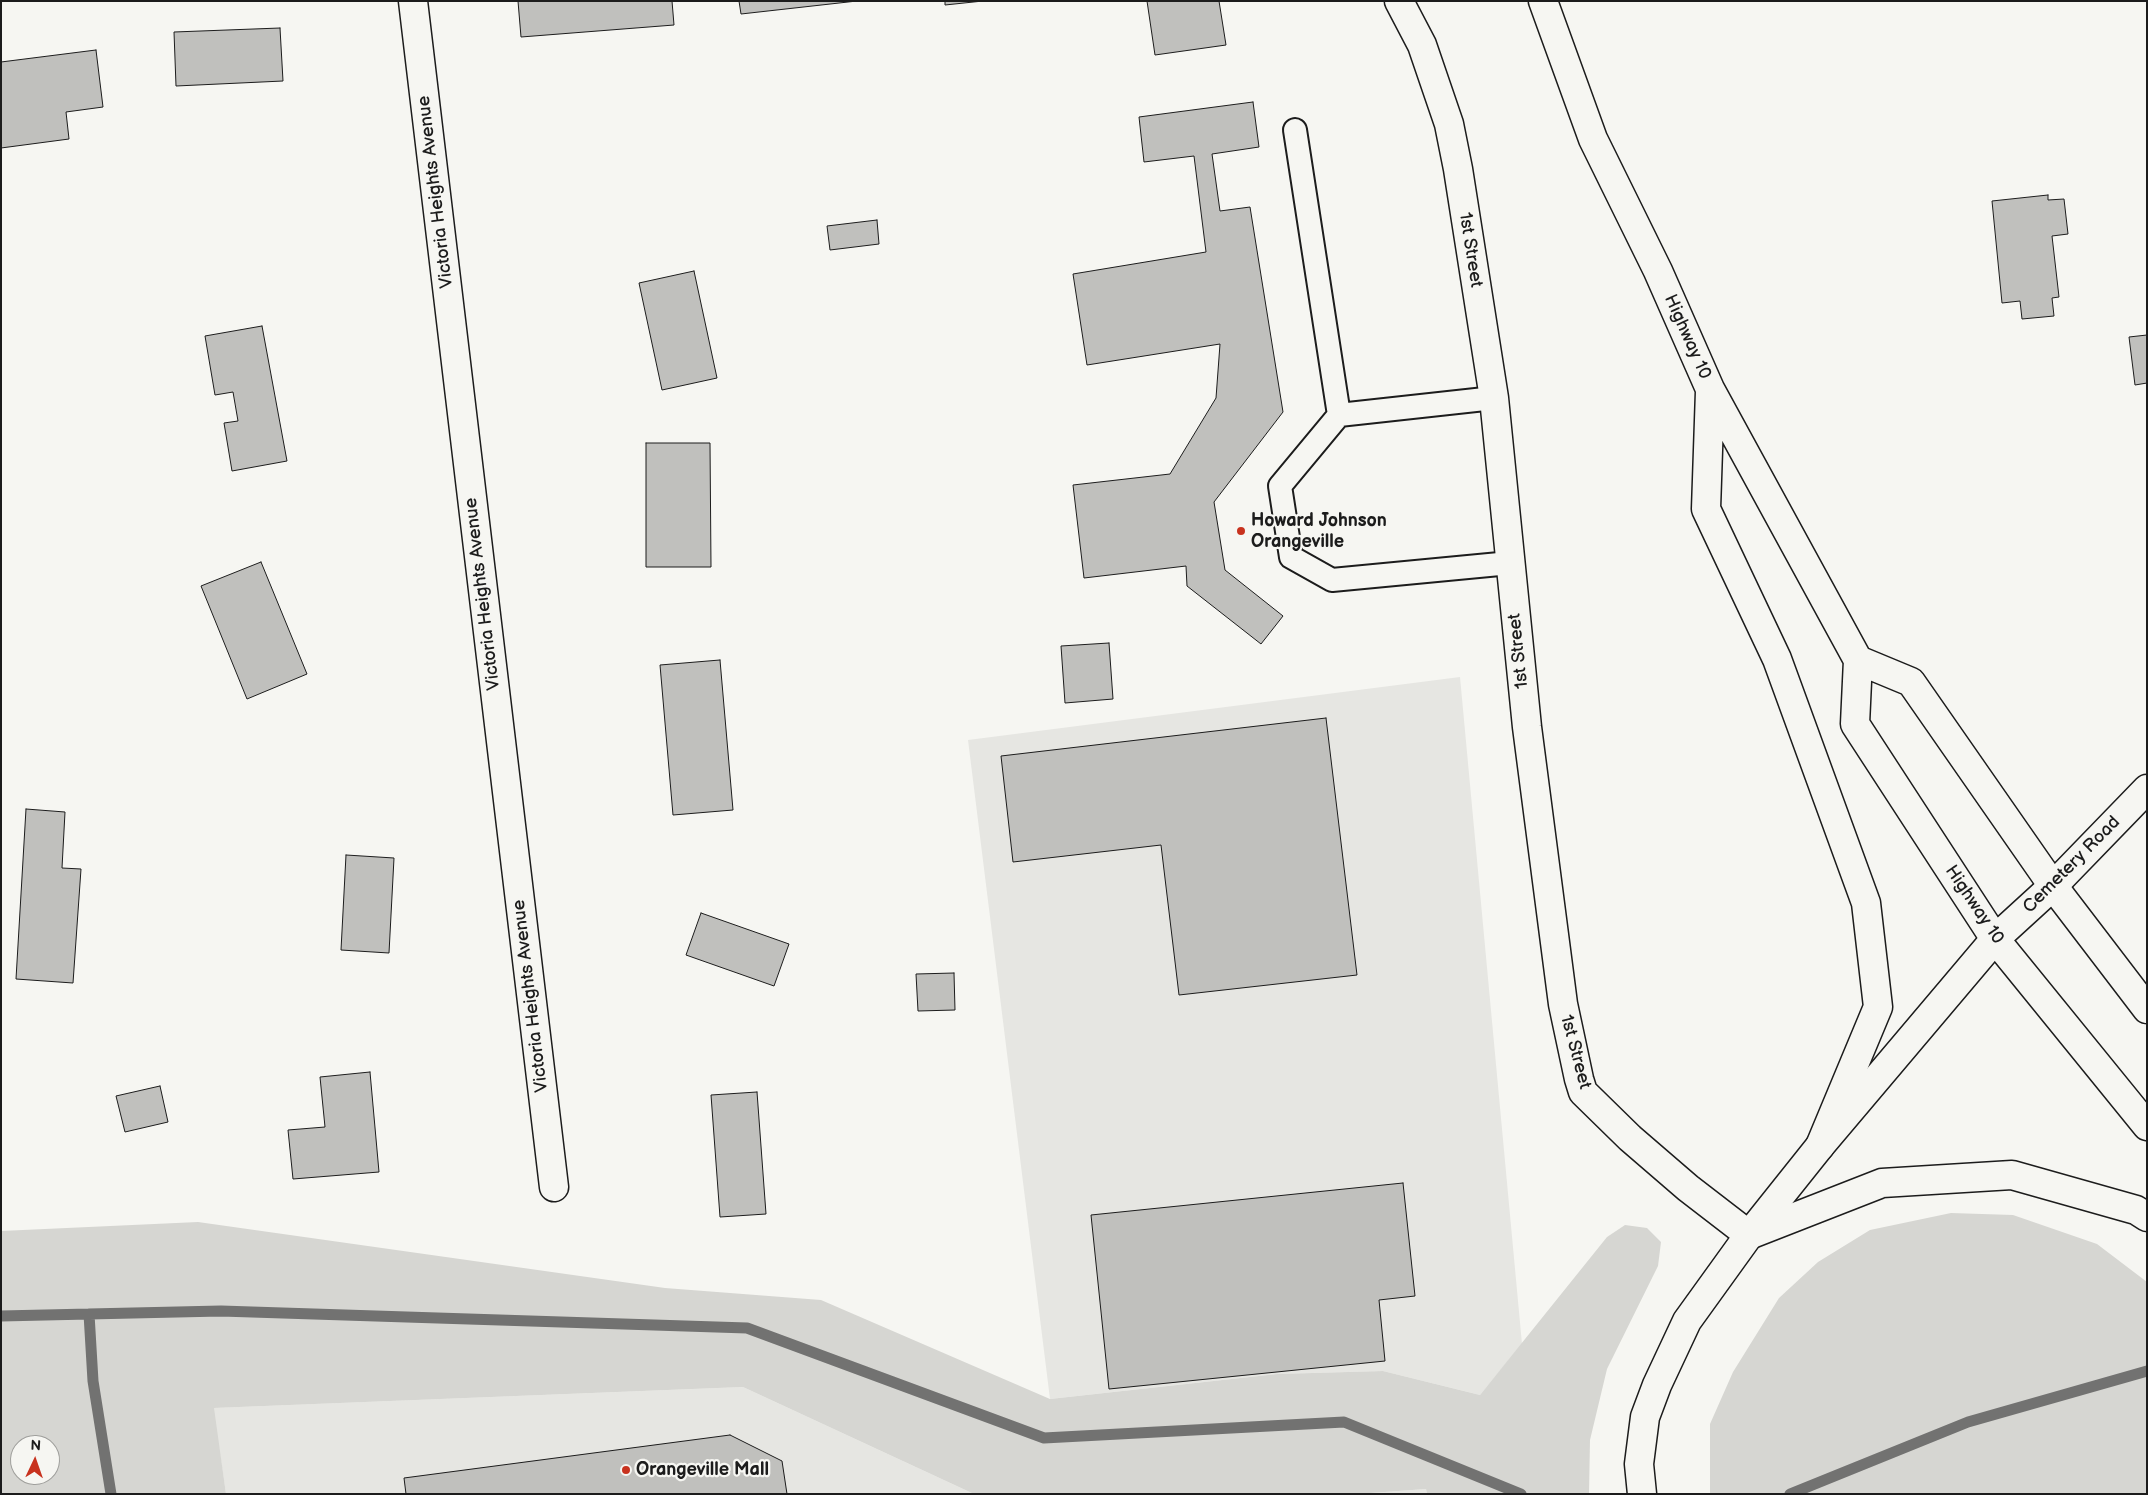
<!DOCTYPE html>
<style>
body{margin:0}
#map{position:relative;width:2148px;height:1495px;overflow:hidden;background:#f6f6f2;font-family:"Balsamiq Sans",sans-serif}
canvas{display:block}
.frame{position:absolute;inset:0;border:2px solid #1c1c1c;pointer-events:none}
.north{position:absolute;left:10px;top:1435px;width:50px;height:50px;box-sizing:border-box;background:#f6f6f2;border:1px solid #9f9f9c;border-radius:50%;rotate:3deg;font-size:14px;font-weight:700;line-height:20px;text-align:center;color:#1c1c1c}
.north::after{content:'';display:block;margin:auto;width:18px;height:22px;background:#c8321e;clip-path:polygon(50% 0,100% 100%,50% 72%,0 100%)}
</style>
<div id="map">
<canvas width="2148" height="1495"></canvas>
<div class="frame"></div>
<div class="north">N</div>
</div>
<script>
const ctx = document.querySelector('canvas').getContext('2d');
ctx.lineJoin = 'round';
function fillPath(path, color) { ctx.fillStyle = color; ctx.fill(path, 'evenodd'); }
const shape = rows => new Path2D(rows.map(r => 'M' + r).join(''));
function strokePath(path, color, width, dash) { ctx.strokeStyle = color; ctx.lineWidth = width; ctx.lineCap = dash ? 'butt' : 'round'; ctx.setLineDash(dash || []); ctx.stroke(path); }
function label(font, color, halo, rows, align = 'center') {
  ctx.font = font + ' "Balsamiq Sans",sans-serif'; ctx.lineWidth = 4.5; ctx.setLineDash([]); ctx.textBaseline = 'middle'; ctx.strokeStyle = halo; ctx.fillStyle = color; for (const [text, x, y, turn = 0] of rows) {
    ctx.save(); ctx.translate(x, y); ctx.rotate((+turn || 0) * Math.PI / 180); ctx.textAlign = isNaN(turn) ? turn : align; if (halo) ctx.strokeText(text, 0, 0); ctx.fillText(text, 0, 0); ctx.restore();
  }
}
fillPath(shape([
 [1460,677,1522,1344,1480,1395,1383,1371,1277,1374,1050,1399,968,740],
 [743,1387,974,1494,226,1494,213,1408],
 [1426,1489,1427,1494,1357,1494]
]), '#e6e6e2');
fillPath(shape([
 [1951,1213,2013,1215,2097,1244,2147,1282,2147,1494,1710,1494,1710,1424,1733,1372,1779,1298,1818,1262,1870,1230],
 [198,1222,665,1288,821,1300,1050,1399,1277,1374,1383,1371,1480,1395,1607,1237,1625,1225,1647,1228,1661,1242,1658,1266,1607,1369,1590,1440,1589,1494,1427,1494,1426,1489,1357,1494,974,1494,743,1387,214,1408,226,1494,1,1494,1,1231],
 [20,1445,50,1445,50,1475,20,1475]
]), '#d6d6d2');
strokePath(shape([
 [89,1314,93,1381,111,1494],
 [1,1316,221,1311,747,1328,1044,1438,1344,1422,1521,1494],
 [1790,1494,1968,1422,2147,1371]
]), '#727271', 11);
const building = shape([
 [518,1,672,1,674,25,521,37,518,1],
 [739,1,857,1,741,14,739,1],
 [945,1,983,1,945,5,945,1],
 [1147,1,1219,1,1226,45,1155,55,1147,1],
 [280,28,283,81,176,86,174,32,280,28],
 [96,50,103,107,66,112,69,139,1,148,1,62,96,50],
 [1253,102,1259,147,1212,154,1220,211,1250,207,1283,412,1214,502,1225,570,1283,616,1261,644,1187,586,1186,566,1084,578,1073,485,1170,474,1216,398,1220,344,1087,365,1073,274,1206,252,1194,156,1144,162,1139,117,1253,102],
 [2048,195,2048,200,2064,199,2068,234,2052,236,2059,297,2052,298,2054,316,2022,319,2020,301,2002,303,1992,201,2048,195],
 [877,220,879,244,830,250,827,226,877,220],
 [694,271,717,378,662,390,639,283,694,271],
 [262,326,287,461,232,471,224,423,238,421,233,392,215,395,205,336,262,326],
 [2147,335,2147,383,2135,385,2129,337,2147,335],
 [646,443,710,443,711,567,646,567,646,443],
 [261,562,307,674,247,699,201,586,261,562],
 [1109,643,1113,699,1065,703,1061,646,1109,643],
 [720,660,733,810,673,815,660,665,720,660],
 [1326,718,1357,975,1179,995,1161,845,1013,862,1001,756,1326,718],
 [26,809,65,812,62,868,81,869,73,983,16,979,26,809],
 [346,855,394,858,389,953,341,950,346,855],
 [701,913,789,944,774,986,686,955,701,913],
 [954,973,955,1010,918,1011,916,974,954,973],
 [370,1072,379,1172,293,1179,288,1130,325,1127,320,1077,370,1072],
 [160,1086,168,1122,125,1132,116,1096,160,1086],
 [757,1092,766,1214,720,1217,711,1095,757,1092],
 [1403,1183,1415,1296,1379,1300,1385,1361,1109,1389,1091,1215,1403,1183],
 [730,1435,782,1461,787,1494,406,1494,404,1478,730,1435]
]);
fillPath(building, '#c0c0bd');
strokePath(building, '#1c1c1c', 1);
const service = shape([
 [1295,130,1339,415,1280,486,1291,557,1332,580,1510,563],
 [1339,415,1494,398]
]);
const minor = shape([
 [413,1,554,1187],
 [1399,1,1422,45,1449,124,1458,169,1494,398,1527,727,1563,1004,1579,1079,1583,1092,1630,1138,1688,1188,1749,1235],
 [2053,886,2147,789]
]);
const secondary = shape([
 [1642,1494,1639,1464,1645,1417,1657,1385,1687,1321,1749,1235,1820,1146,1995,939,2053,886]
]);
const trunk = shape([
 [1543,1,1593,139,1658,271,1710,389,1858,660,1855,724,1995,939,2147,1126],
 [1710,391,1706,509,1777,659,1866,903,1878,1007,1820,1146],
 [1858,660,1911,682,2053,886,2147,1009],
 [1749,1235,1882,1183,2012,1175,2136,1210,2147,1217]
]);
strokePath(service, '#1c1c1c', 26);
strokePath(minor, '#1c1c1c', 31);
strokePath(secondary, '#1c1c1c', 31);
strokePath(trunk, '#1c1c1c', 31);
strokePath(service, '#f6f6f2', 22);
strokePath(minor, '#f6f6f2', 28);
strokePath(secondary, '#f6f6f2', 28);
strokePath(trunk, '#f6f6f2', 28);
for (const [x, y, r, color] of [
 [1241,531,5,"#c8321e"],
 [626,1470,5,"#c8321e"]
]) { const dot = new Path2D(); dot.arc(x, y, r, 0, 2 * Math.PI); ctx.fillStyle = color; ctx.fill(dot); strokePath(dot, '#f6f6f2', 2); }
label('18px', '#1c1c1c', '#f6f6f2', [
 ["Victoria Heights Avenue",436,192,-97],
 ["1st Street",1470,250,81],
 ["Highway 10",1687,337,66],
 ["Victoria Heights Avenue",483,594,-97],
 ["1st Street",1519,651,-96],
 ["Cemetery Road",2072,865,-45],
 ["Highway 10",1974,905,56],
 ["Victoria Heights Avenue",531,996,-97],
 ["1st Street",1575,1052,75]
]);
label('bold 18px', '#1c1c1c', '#f6f6f2', [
 ["Howard Johnson",1251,521],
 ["Orangeville",1251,542],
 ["Orangeville Mall",636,1470]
], 'left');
</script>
